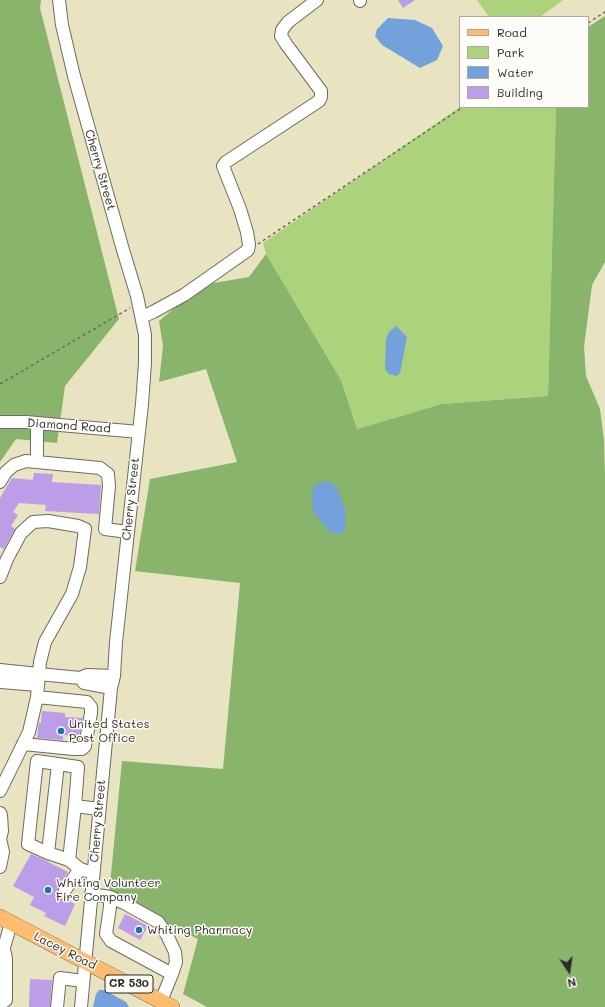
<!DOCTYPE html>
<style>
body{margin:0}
#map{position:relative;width:605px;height:1007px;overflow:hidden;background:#e8e3c1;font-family:Mali,sans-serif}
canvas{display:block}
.legend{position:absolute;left:459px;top:16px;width:130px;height:92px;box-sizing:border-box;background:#fdfcf7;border:1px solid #a9a8a5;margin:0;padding:5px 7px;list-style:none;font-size:12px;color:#2b2b2b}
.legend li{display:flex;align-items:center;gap:8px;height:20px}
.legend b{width:20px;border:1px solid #a9a8a5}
.north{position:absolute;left:549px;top:951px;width:40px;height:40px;-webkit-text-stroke:3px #fdfcf7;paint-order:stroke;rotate:167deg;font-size:11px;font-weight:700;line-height:16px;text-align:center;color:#2b2b2b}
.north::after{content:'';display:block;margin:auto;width:14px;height:18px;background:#2b2b2b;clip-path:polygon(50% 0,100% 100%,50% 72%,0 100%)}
</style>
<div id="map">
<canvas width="605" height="1007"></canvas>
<ul class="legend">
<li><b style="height:5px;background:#fdbc70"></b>Road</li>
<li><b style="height:11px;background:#acd27c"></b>Park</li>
<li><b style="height:11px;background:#73a1dc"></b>Water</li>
<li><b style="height:11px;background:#bb9de8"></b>Building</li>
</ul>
<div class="north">N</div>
</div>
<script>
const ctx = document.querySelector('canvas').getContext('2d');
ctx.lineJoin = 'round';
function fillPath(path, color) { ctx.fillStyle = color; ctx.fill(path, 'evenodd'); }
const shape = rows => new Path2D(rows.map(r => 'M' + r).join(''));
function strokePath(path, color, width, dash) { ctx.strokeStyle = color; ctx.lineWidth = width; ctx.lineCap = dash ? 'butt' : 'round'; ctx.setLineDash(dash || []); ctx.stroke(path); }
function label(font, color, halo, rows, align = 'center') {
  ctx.font = font + ' Mali,sans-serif'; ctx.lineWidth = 3; ctx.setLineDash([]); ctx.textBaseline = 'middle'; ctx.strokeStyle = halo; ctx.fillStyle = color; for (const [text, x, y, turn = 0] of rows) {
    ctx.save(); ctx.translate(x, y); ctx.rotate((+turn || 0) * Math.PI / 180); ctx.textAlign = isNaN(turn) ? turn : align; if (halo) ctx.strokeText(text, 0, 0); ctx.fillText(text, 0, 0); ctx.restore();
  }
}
fillPath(shape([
 [477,0,563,0,540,17,489,17],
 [460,107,556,107,548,396,442,404,357,429,341,380,266,254,263,243]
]), '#acd27c');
fillPath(shape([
 [0,0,41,0,40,8,119,319,65,386,57,443,16,439,0,462],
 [605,16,605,262,592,285,584,347,586,376,600,409,604,440,605,477,605,1007,207,1007,183,994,198,939,109,895,122,761,223,769,240,583,135,571,150,479,237,462,206,369,159,382,163,346,159,321,202,285,249,277,266,254,341,380,357,429,442,404,548,396,556,107,588,107,588,27]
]), '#89b46c');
fillPath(shape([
 [388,18,415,20,432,28,443,46,437,60,420,68,382,45,375,36,377,29],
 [396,326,407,337,400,373,397,376,389,374,385,369,386,339,389,332],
 [327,481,332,483,338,489,346,512,345,528,343,532,337,535,329,531,314,513,313,508,312,502,313,488,317,484],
 [99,990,104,990,126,1002,129,1007,93,1007,96,994]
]), '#73a1dc');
fillPath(shape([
 [398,0,415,0,403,8],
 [34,473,53,474,52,482,101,485,99,514,45,511,46,505,19,503,13,512,18,515,11,526,15,529,4,549,0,547,0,498,12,478,33,480],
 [42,711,65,713,65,717,83,718,79,736,63,735,63,740,37,738,39,723,41,723],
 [31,854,47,861,49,861,48,862,68,872,59,886,58,889,58,892,57,895,75,904,65,926,44,916,46,913,30,905,34,897,13,886],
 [125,914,148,926,140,940,118,928],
 [30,979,52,980,50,1007,29,1007]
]), '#bb9de8');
const minor = shape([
 [59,0,62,25,74,76,123,250,137,296,145,335,145,363,142,404,128,532,116,642,114,676,111,688,81,1007],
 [360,0,360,1],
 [142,317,153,312,184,295,248,250,249,245,247,232,240,209,223,166,226,162,319,101,321,97,321,91,286,44,281,36,282,30,288,22,317,0],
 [0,422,26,422,139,432],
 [37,423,37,462],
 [0,482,6,472,14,465,26,461,100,468,108,474,109,486,105,529,128,532],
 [0,577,7,559,21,533,33,522,48,521,78,526,85,529,80,567,72,594,45,642,40,662,37,697,29,732,0,791],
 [0,670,39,674,80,678],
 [0,682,38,685],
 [111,688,84,683,80,678,87,675,114,676],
 [23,744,74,749,82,749,85,746,91,713,91,707,87,702,37,697],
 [75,806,99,809],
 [0,813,1,815,2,831,0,839,3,852,0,867],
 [48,853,58,764],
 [69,860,75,806,78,767,37,761,28,844,48,853,69,860,80,869,93,873],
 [65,890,80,869],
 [91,894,110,897,124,903,158,922,167,935,175,952,176,962,172,974],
 [110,897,110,907,106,934,111,941,172,974,161,1001],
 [0,950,5,953,6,959,6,1000,3,1002,0,1002],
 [3,951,11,923],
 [57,1007,60,978,83,981]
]);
const major = shape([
 [0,917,172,1007]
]);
strokePath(minor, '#6d6b60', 14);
strokePath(major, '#6d6b60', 16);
strokePath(shape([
 [588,23,605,12],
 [258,244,463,107],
 [0,384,130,308]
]), '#6d6b60', 1.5, [3, 3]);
strokePath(minor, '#fff', 12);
strokePath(major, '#fdbc70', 15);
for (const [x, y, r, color] of [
 [61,731,4,"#1f6fb2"],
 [48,890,4,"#1f6fb2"],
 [139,930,4,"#1f6fb2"]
]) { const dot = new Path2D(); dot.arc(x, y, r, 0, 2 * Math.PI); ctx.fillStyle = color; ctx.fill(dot); strokePath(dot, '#fdfcf7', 1.5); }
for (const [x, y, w] of [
 [129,984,48]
]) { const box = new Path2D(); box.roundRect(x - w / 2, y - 9, w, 18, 3); ctx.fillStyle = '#fdfcf7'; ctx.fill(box); strokePath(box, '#2b2b2b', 1); }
label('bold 11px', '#2b2b2b', null, [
 ["CR 530",129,984]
]);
label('12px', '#2b2b2b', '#fdfcf7', [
 ["Cherry Street",100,170,74],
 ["Diamond Road",69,426,4],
 ["Cherry Street",131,499,-84],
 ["Cherry Street",98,821,-85],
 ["Lacey Road",65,951,27]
]);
label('12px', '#2b2b2b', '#fdfcf7', [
 ["United States",69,724],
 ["Post Office",69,738],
 ["Whiting Volunteer",56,883],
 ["Fire Company",56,897],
 ["Whiting Pharmacy",147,930]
], 'left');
</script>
